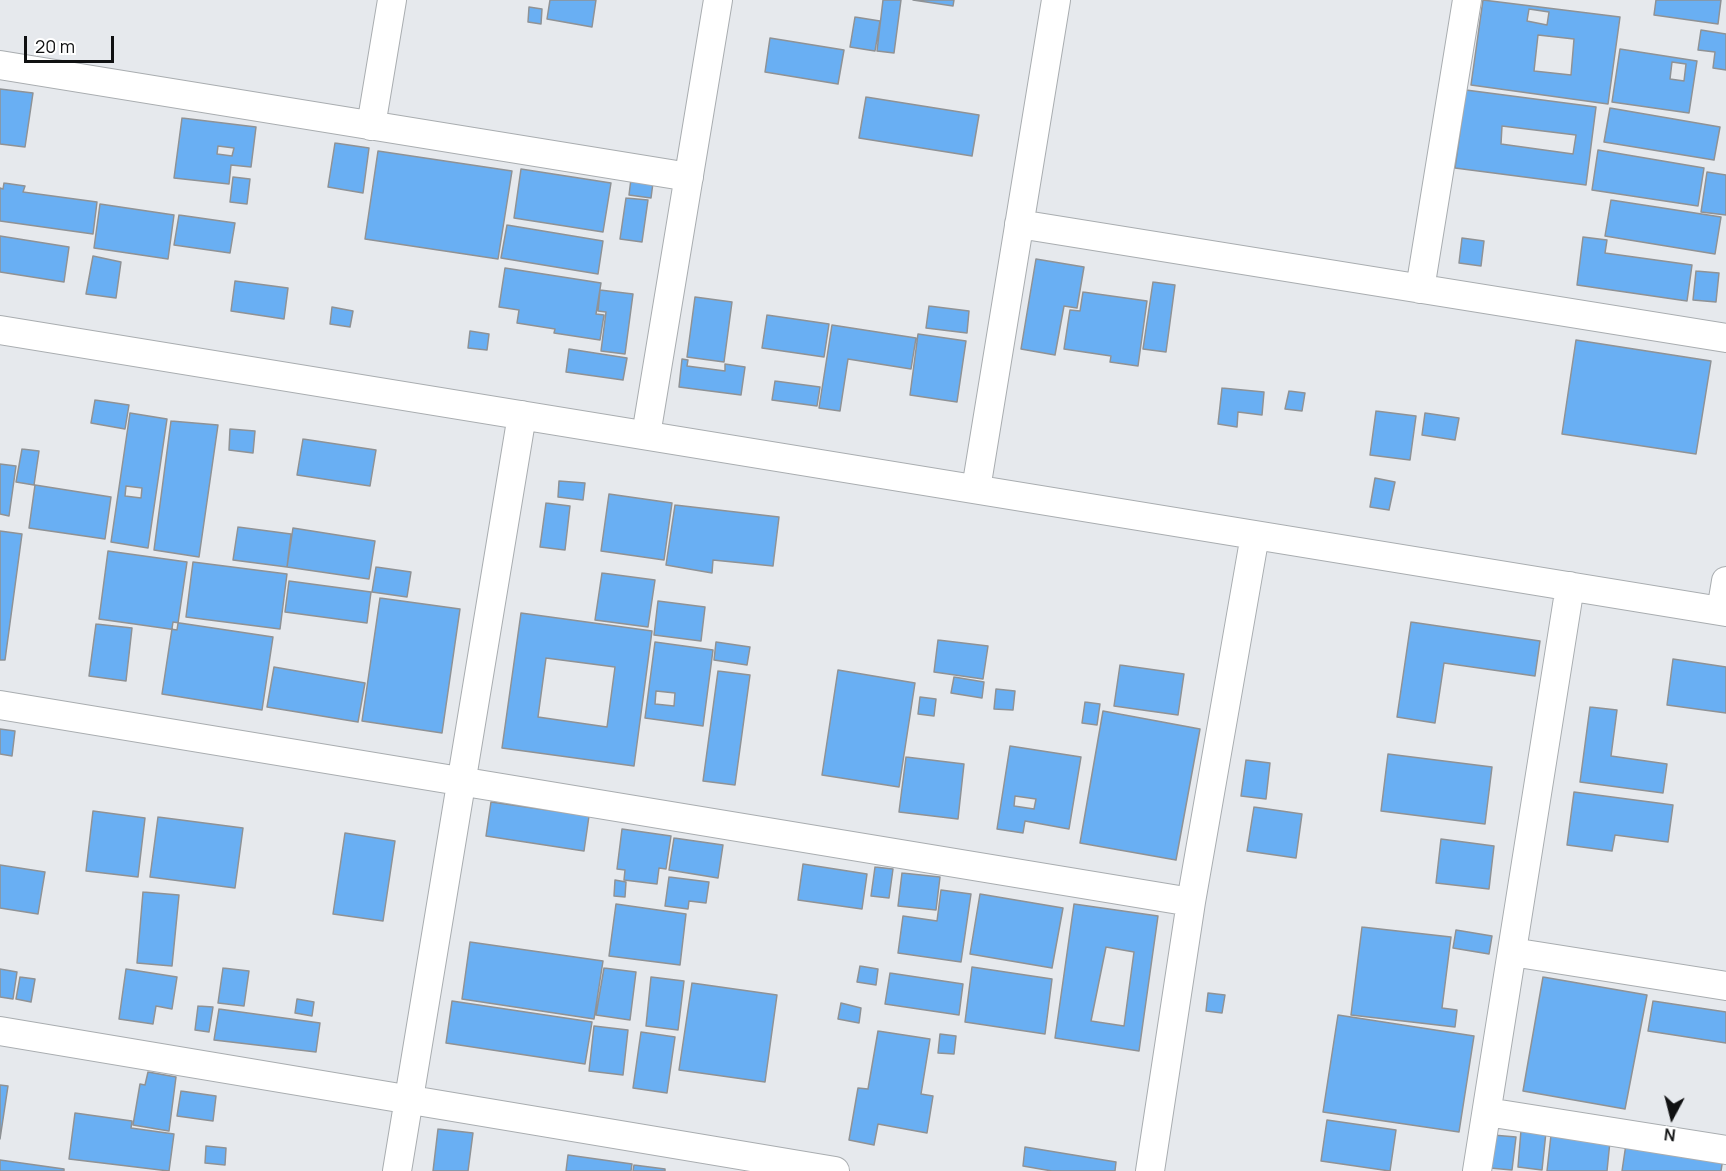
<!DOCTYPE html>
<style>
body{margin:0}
#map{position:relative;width:1726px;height:1171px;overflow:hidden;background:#e6e9ed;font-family:Manrope,sans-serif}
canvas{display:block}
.north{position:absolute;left:1642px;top:1087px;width:60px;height:60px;-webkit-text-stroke:4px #fff;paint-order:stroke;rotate:187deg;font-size:16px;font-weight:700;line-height:24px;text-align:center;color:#101112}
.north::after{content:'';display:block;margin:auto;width:21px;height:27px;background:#101112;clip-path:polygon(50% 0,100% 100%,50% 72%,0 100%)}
.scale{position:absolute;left:24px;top:36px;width:90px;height:27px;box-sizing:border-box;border:3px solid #101112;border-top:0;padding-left:8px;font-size:18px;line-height:21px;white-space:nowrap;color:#101112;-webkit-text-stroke:4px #fff;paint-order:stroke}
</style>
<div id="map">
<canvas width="1726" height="1171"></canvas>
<div class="north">N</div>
<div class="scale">20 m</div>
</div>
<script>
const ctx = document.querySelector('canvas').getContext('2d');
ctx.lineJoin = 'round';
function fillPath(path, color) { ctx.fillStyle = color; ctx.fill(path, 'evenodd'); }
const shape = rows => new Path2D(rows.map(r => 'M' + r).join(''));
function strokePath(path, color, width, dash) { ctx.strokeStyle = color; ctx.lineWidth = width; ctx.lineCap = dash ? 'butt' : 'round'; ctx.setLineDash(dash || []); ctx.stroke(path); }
const building = shape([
 [550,0,596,0,592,27,547,19,550,0],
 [883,0,901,0,894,53,877,51,883,0],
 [913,0,954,0,953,6,913,0],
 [1483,0,1620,17,1608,104,1471,85,1483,0],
 [1529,9,1549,12,1547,25,1527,21,1529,9],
 [1538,35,1574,39,1571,75,1534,71,1538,35],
 [1656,0,1721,0,1718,24,1654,15,1656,0],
 [529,7,542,9,541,24,528,22,529,7],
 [855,17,880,21,875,51,850,47,855,17],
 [1701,30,1726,34,1726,70,1713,68,1715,52,1698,50,1701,30],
 [770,38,844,50,838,84,765,72,770,38],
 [1620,49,1697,61,1689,113,1612,102,1620,49],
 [1672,62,1686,64,1684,81,1670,79,1672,62],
 [0,89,33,93,25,147,0,144,0,89],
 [1466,90,1596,107,1586,185,1455,168,1466,90],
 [1502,126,1576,135,1573,154,1501,144,1502,126],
 [866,97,979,115,972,156,859,138,866,97],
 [1610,108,1720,127,1714,160,1604,142,1610,108],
 [182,118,256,127,251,167,231,165,229,184,174,178,182,118],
 [218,146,234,148,232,156,217,154,218,146],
 [335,143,369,148,363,193,328,187,335,143],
 [1598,150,1704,168,1698,206,1592,190,1598,150],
 [378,151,512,171,498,259,365,239,378,151],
 [521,169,611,183,603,232,514,218,521,169],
 [632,171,654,175,651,198,629,195,632,171],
 [1707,172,1726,175,1726,215,1701,212,1707,172],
 [233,177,250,179,247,204,230,202,233,177],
 [4,183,25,186,23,192,97,202,93,234,0,221,0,188,3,189,4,183],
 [626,198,648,200,642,242,620,239,626,198],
 [1611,200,1721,217,1715,254,1605,236,1611,200],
 [100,204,174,215,168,259,94,248,100,204],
 [179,215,235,223,230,253,174,245,179,215],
 [507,225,603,241,598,274,501,258,507,225],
 [0,236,69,247,64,282,0,272,0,236],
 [1583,237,1607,240,1605,253,1692,265,1687,301,1577,285,1583,237],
 [1462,238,1484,241,1481,266,1459,263,1462,238],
 [93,256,121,262,116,298,86,294,93,256],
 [1036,259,1084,267,1077,308,1064,306,1055,355,1021,349,1036,259],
 [505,268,601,283,596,314,604,315,600,340,554,333,555,329,517,323,519,310,499,307,505,268],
 [1696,271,1719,273,1716,302,1693,300,1696,271],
 [235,281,288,288,284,319,231,311,235,281],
 [1153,282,1175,285,1166,352,1143,349,1153,282],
 [600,290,633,294,625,354,601,351,606,312,598,311,600,290],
 [1083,292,1147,301,1138,366,1110,362,1111,356,1064,349,1070,310,1080,311,1083,292],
 [695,297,732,302,724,362,687,357,695,297],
 [929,306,969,311,967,333,926,328,929,306],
 [332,307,353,311,350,327,330,324,332,307],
 [767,315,829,324,824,357,762,348,767,315],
 [832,325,916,338,911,369,848,359,840,411,819,408,832,325],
 [470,331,489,334,487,350,468,348,470,331],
 [918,334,966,341,957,402,910,395,918,334],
 [1576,340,1711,361,1696,454,1562,434,1576,340],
 [569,349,627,358,623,380,566,372,569,349],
 [682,359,688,360,687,366,725,371,725,364,745,367,741,395,679,387,682,359],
 [775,381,820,387,817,406,772,400,775,381],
 [1222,388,1264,392,1262,415,1238,412,1237,427,1218,424,1222,388],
 [1289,391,1305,393,1302,411,1285,409,1289,391],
 [95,400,129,405,125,429,91,423,95,400],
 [1376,411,1416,416,1410,460,1370,455,1376,411],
 [130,413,167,419,148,548,111,542,130,413],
 [126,486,142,488,141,498,125,496,126,486],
 [1425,413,1459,418,1455,440,1422,435,1425,413],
 [171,421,218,425,199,557,154,550,171,421],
 [230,429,255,431,253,453,229,450,230,429],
 [303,439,376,450,370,486,297,475,303,439],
 [22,449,39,451,34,485,16,482,22,449],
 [0,464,16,466,9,516,0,514,0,464],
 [1375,478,1395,482,1389,510,1370,507,1375,478],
 [559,481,585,483,583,500,558,497,559,481],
 [35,485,111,497,105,539,29,528,35,485],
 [609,494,672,503,664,560,601,551,609,494],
 [546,503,570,506,565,550,540,547,546,503],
 [675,505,779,517,773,566,713,560,712,573,666,565,675,505],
 [238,527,291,534,287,567,233,560,238,527],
 [293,528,375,541,369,579,287,567,293,528],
 [0,531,22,534,5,660,0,660,0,531],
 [108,551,187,562,177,630,99,619,108,551],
 [193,562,287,574,280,629,186,617,193,562],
 [376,567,411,572,407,597,372,592,376,567],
 [602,573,655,580,648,627,595,620,602,573],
 [289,581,371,592,367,623,285,612,289,581],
 [380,598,460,609,442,733,362,721,380,598],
 [658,601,705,607,701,641,654,635,658,601],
 [521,613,652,631,634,766,502,748,521,613],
 [546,658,615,667,607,727,538,717,546,658],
 [173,622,273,637,262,710,162,694,173,622],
 [1411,622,1540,641,1535,676,1444,663,1435,723,1397,717,1411,622],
 [96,624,132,628,126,681,89,676,96,624],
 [938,640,988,646,983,679,934,672,938,640],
 [655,642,713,650,703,726,645,718,655,642],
 [656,691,675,693,674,706,655,704,656,691],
 [716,642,750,647,747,665,714,660,716,642],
 [1673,659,1726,667,1726,713,1667,705,1673,659],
 [1120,665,1184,674,1178,715,1114,706,1120,665],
 [274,667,365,683,358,722,267,707,274,667],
 [838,670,915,683,899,787,822,775,838,670],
 [718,671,750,675,735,785,703,781,718,671],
 [954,677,984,682,982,698,951,693,954,677],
 [996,689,1015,691,1013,710,994,709,996,689],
 [920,697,936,699,934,716,918,714,920,697],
 [1085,702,1100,704,1097,725,1082,723,1085,702],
 [1590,707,1617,710,1611,756,1667,764,1663,793,1580,782,1590,707],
 [1103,711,1200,729,1176,860,1080,843,1103,711],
 [0,729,15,731,12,756,0,754,0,729],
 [1010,746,1081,757,1069,829,1025,821,1023,833,997,829,1010,746],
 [1015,796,1036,799,1034,809,1014,806,1015,796],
 [1388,754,1492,767,1485,824,1381,811,1388,754],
 [906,757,964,764,958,819,899,812,906,757],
 [1246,760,1270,763,1266,799,1241,796,1246,760],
 [1574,792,1673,805,1668,842,1615,835,1612,851,1567,845,1574,792],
 [491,802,589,816,584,851,486,836,491,802],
 [1254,807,1302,814,1296,858,1247,851,1254,807],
 [93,811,145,818,138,877,86,871,93,811],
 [158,817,243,828,235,888,150,877,158,817],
 [622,829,671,836,666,869,659,868,657,884,624,880,625,870,617,869,622,829],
 [345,833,395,841,383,921,333,914,345,833],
 [674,838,723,845,718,878,669,870,674,838],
 [1441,839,1494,846,1489,889,1436,883,1441,839],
 [803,864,867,874,862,909,798,900,803,864],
 [0,865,45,872,38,914,0,908,0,865],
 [875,867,893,869,889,898,871,896,875,867],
 [902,873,940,877,936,910,898,906,902,873],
 [669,877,709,882,706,903,689,901,688,909,665,906,669,877],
 [615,880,626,882,625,897,614,896,615,880],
 [941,890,971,894,961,962,898,953,903,916,937,921,941,890],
 [143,892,179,895,172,966,137,963,143,892],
 [980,894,1063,908,1052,968,970,954,980,894],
 [616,904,686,914,680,965,609,956,616,904],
 [1074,904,1158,916,1139,1051,1055,1038,1074,904],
 [1106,947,1134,952,1124,1026,1091,1021,1106,947],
 [1362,927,1451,937,1442,1008,1457,1010,1455,1027,1351,1015,1362,927],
 [1456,930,1492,936,1489,954,1453,948,1456,930],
 [470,942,603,961,594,1019,462,999,470,942],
 [860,966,878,969,876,985,857,982,860,966],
 [972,967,1052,979,1045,1034,965,1022,972,967],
 [223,968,249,971,244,1006,218,1003,223,968],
 [604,968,636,972,630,1020,596,1015,604,968],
 [0,969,17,972,13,999,0,997,0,969],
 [126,969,177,977,172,1009,156,1006,153,1024,119,1019,126,969],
 [890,973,963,984,959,1015,885,1004,890,973],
 [20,977,35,979,31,1002,16,999,20,977],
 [651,977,684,981,678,1030,646,1026,651,977],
 [1543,977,1647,995,1625,1109,1523,1091,1543,977],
 [692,983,777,995,765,1082,679,1070,692,983],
 [1208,993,1225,995,1222,1013,1206,1011,1208,993],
 [297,999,314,1002,312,1016,295,1013,297,999],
 [452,1001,592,1022,585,1064,446,1043,452,1001],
 [1653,1001,1726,1012,1726,1043,1648,1031,1653,1001],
 [841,1003,861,1008,859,1023,838,1019,841,1003],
 [198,1006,213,1007,209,1032,195,1030,198,1006],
 [219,1009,320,1023,316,1052,214,1040,219,1009],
 [1338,1015,1474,1036,1459,1132,1323,1112,1338,1015],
 [594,1026,628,1030,623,1075,589,1071,594,1026],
 [878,1031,930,1039,921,1094,933,1096,927,1133,878,1124,874,1145,849,1140,858,1088,868,1089,878,1031],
 [641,1032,675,1037,667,1093,633,1088,641,1032],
 [940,1034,956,1036,954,1054,938,1053,940,1034],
 [148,1072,176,1077,169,1131,133,1125,140,1084,145,1085,148,1072],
 [0,1085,8,1086,0,1139,0,1085],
 [181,1091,216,1096,213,1121,177,1116,181,1091],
 [75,1113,132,1121,131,1128,174,1134,169,1171,69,1159,75,1113],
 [1327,1120,1396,1130,1390,1171,1321,1161,1327,1120],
 [438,1129,473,1133,468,1171,433,1171,438,1129],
 [1521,1130,1546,1132,1542,1170,1518,1167,1521,1130],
 [1493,1135,1516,1137,1512,1170,1490,1168,1493,1135],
 [1551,1135,1610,1141,1607,1171,1547,1171,1551,1135],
 [1626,1144,1723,1158,1721,1171,1622,1171,1626,1144],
 [206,1146,226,1148,225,1165,205,1163,206,1146],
 [1025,1147,1116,1162,1115,1171,1052,1171,1023,1166,1025,1147],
 [568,1155,632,1164,631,1171,566,1171,568,1155],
 [0,1160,64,1169,64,1171,0,1171,0,1160],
 [634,1165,665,1169,665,1171,633,1171,634,1165]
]);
fillPath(building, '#69aff3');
strokePath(building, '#8f9295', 1.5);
const minor = shape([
 [0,65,689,177],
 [371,126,392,0],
 [1019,224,1726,338],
 [1420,289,1467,0],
 [0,330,1726,612],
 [646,435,718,0],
 [976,489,1056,0],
 [1721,611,1726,581],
 [0,705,1191,902],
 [1512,952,1726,986],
 [0,1031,835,1171],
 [1487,1112,1726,1150],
 [397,1171,522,415],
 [1150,1171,1191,902,1255,535],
 [1477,1171,1570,586]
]);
strokePath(minor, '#a9adb0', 30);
strokePath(minor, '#fff', 28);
</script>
